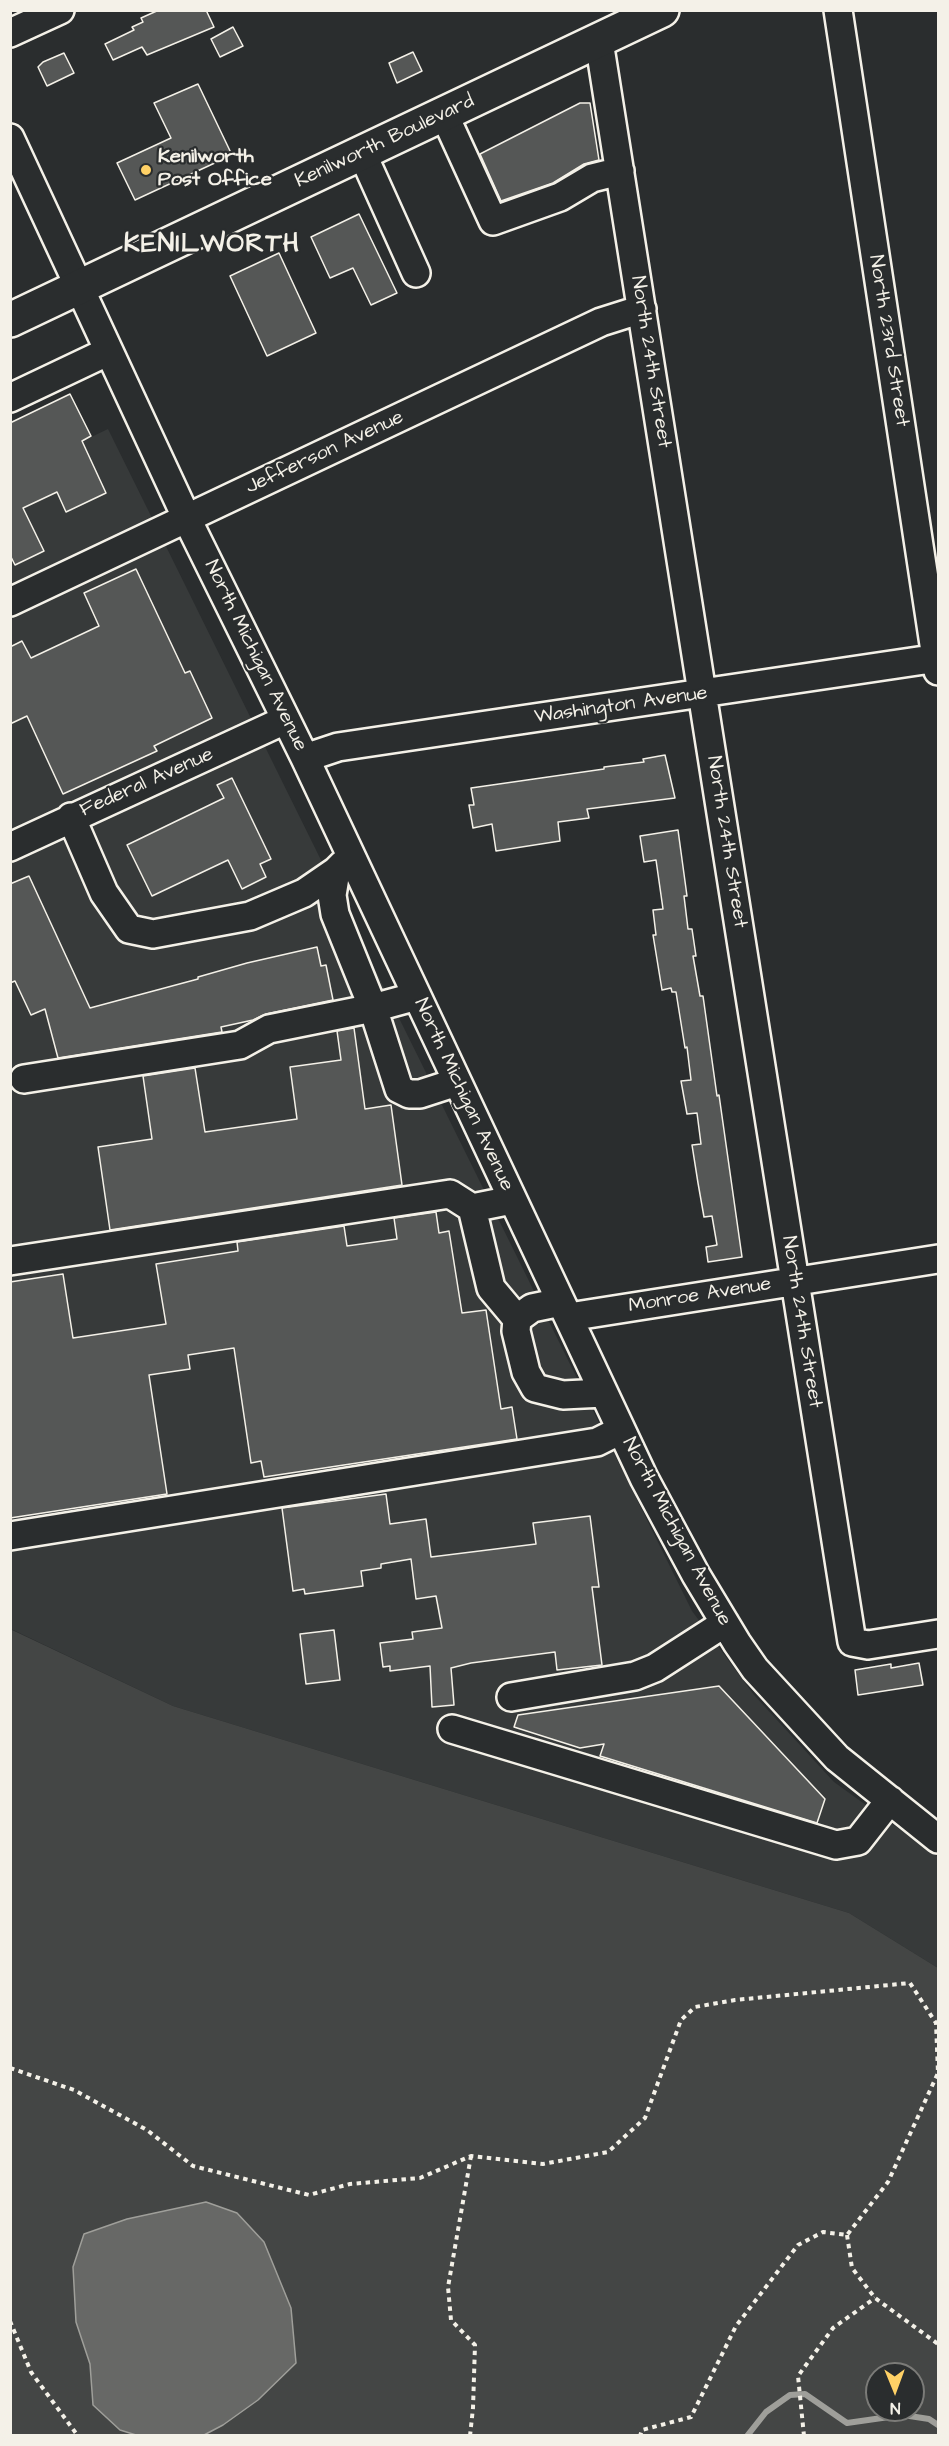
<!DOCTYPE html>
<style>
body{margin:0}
#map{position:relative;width:949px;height:2446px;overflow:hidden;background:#2a2d2e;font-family:"Architects Daughter",sans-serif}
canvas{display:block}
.frame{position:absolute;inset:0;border:12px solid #f4f1e8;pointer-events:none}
.north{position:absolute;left:865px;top:2362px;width:60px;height:60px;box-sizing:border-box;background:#2a2d2e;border:2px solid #7b7b78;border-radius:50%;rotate:179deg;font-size:16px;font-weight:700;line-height:24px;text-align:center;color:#f4f1e8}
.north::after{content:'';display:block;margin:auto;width:21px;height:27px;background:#ffd166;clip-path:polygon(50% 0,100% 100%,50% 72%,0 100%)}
</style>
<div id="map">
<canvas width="949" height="2446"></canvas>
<div class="frame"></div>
<div class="north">N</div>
</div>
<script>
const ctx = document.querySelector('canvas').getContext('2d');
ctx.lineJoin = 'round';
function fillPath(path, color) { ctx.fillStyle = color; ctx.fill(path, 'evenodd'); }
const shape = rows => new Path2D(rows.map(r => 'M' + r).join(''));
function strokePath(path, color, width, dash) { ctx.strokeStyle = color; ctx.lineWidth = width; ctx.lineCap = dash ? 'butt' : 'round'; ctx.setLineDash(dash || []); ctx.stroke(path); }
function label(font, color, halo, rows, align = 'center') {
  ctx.font = font + ' "Architects Daughter",sans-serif'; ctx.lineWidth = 4.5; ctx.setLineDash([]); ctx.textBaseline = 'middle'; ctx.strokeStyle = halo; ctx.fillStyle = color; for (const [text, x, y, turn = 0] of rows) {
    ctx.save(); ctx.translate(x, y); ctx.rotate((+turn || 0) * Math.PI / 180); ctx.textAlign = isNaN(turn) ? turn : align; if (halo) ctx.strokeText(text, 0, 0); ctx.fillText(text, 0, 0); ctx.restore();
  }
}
fillPath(shape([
 [108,429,692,1611,754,1695,834,1782,938,1857,938,1968,849,1913,173,1706,11,1629,10,476]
]), '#373a3a');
fillPath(shape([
 [10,1629,173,1706,849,1913,938,1968,938,2435,11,2435],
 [877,2374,913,2374,913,2410,877,2410]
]), '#444645');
const water = shape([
 [206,2202,237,2213,264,2242,291,2308,296,2363,258,2400,223,2425,204,2435,136,2435,120,2430,93,2405,90,2364,76,2322,73,2267,84,2234,127,2219,206,2202]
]);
fillPath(water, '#676866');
strokePath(water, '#9f9f9a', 1.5);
strokePath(shape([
 [747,2436,766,2412,790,2395,805,2394,847,2423,903,2415,929,2419,938,2425]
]), '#9f9f9a', 6);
const building = shape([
 [159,10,206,10,214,27,147,55,142,47,113,60,105,44,134,30,132,27,143,22,141,18,159,10],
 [233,27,243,46,220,57,211,39,233,27],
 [413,52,422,71,397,83,389,63,413,52],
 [64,53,74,73,47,86,38,67,43,62,64,53],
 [198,84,232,155,135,200,117,163,171,138,154,103,198,84],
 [580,103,590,103,599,160,584,164,553,183,501,201,480,154,580,103],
 [359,214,397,293,371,305,353,268,330,278,311,237,359,214],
 [279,253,316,333,267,356,230,276,279,253],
 [70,394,91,436,82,441,106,493,66,512,57,492,23,508,44,551,15,565,10,555,10,423,70,394],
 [136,569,185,673,190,671,212,718,154,746,157,751,63,794,27,716,10,724,10,647,22,641,31,658,99,626,84,593,136,569],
 [665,755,675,798,587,809,589,818,558,822,560,841,496,851,492,824,473,828,469,805,474,805,471,788,604,769,604,767,644,762,643,759,665,755],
 [232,778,271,859,260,864,266,877,242,889,228,860,152,896,127,845,224,798,217,785,232,778],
 [678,830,687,896,684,896,688,929,692,929,696,956,693,956,700,996,703,996,717,1096,719,1095,742,1257,708,1262,706,1247,717,1245,712,1216,704,1217,698,1183,692,1145,701,1144,697,1113,687,1114,681,1081,691,1080,687,1047,685,1048,676,992,672,992,671,988,662,990,653,935,656,935,653,910,663,909,656,860,644,862,640,836,678,830],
 [29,876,90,1008,198,979,198,977,247,963,317,947,321,966,326,965,333,1000,266,1014,253,1020,221,1027,222,1032,58,1058,45,1009,31,1015,15,981,10,983,10,884,29,876],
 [354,1028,365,1109,391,1105,402,1185,110,1230,98,1147,152,1139,143,1076,195,1068,205,1132,297,1119,290,1067,341,1060,337,1031,354,1028],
 [436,1212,439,1233,449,1231,462,1313,486,1310,501,1409,512,1407,517,1439,264,1477,261,1461,251,1463,234,1348,188,1355,190,1369,149,1375,167,1494,10,1518,10,1282,63,1274,73,1338,166,1324,156,1264,238,1251,237,1242,344,1226,347,1246,397,1239,394,1218,436,1212],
 [386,1494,390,1524,426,1519,431,1557,536,1544,533,1523,590,1516,599,1587,592,1587,602,1665,557,1670,555,1652,471,1663,451,1668,454,1705,432,1707,430,1666,390,1671,390,1666,383,1667,380,1643,413,1639,412,1632,442,1628,436,1596,416,1599,411,1559,381,1564,381,1568,361,1571,363,1586,305,1594,304,1589,293,1591,282,1508,386,1494],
 [334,1630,340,1680,306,1684,300,1634,334,1630],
 [919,1663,923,1685,858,1695,855,1670,891,1664,891,1668,919,1663],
 [719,1686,825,1799,817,1823,600,1756,604,1744,580,1748,514,1727,518,1715,719,1686]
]);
fillPath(building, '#555756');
strokePath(building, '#f4f1e8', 1.5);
const minor = shape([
 [838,10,938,671],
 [10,33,60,10],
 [599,41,852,1642,868,1645,938,1634],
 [444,114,493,221,560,197,592,178,620,171],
 [10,138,187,519,305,758,644,1478,696,1575,737,1643,755,1669,837,1758,938,1839],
 [362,153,416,273],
 [10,398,109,351],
 [10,602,601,322,642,309],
 [305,758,338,747,938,658],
 [71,817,104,893,129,929,153,934,250,916,304,893,336,871],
 [10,847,285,720],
 [343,864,336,871,332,895,335,914,373,1008,399,1089,409,1094,420,1094,457,1082],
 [24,1079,240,1045,269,1029,373,1008,417,996],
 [512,1200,472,1208,491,1288,517,1319],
 [10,1261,450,1194,472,1208],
 [561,1302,532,1308,517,1319,516,1331,526,1372,535,1388,563,1395,604,1393],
 [569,1317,938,1259],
 [10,1536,597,1442,621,1430],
 [511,1697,635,1676,655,1668,725,1623],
 [452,1729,836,1845,858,1841,890,1800]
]);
const major = shape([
 [10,320,662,10]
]);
strokePath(minor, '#f4f1e8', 32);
strokePath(major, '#f4f1e8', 38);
strokePath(shape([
 [10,2068,74,2090,147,2130,193,2166,309,2195,350,2184,420,2178,471,2156,543,2164,608,2152,645,2118,681,2020,695,2007,735,2000,910,1983,936,2023,938,2073,888,2182,847,2235,823,2232,798,2245,736,2326,691,2417,642,2430,640,2436],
 [847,2235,852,2268,875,2298,938,2344],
 [10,2321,31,2372,78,2436],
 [470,2436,473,2408,475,2345,451,2320,448,2287,471,2156],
 [804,2436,798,2376,833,2328,875,2298]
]), '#f4f1e8', 4, [4.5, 4.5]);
strokePath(minor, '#2a2d2e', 27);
strokePath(major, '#2a2d2e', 33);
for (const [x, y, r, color] of [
 [146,170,6,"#ffd166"]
]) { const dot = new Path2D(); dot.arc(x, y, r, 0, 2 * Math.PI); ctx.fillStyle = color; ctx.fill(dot); strokePath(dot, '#2a2d2e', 2); }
label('20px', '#f4f1e8', '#2a2d2e', [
 ["Kenilworth Boulevard",385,142,-25],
 ["North 23rd Street",888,341,81],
 ["North 24th Street",650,362,81],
 ["Jefferson Avenue",325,453,-25],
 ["North Michigan Avenue",255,656,64],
 ["Washington Avenue",621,706,-8],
 ["Federal Avenue",147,783,-24],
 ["North 24th Street",726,842,81],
 ["North Michigan Avenue",463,1095,65],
 ["Monroe Avenue",700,1296,-9],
 ["North 24th Street",801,1322,81],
 ["North Michigan Avenue",676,1532,62]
]);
label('bold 20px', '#f4f1e8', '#2a2d2e', [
 ["Kenilworth",158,158],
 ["Post Office",158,181]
], 'left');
ctx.letterSpacing = '1.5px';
label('bold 26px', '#f4f1e8', '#2a2d2e', [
 ["KENILWORTH",212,246]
]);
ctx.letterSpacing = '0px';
</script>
